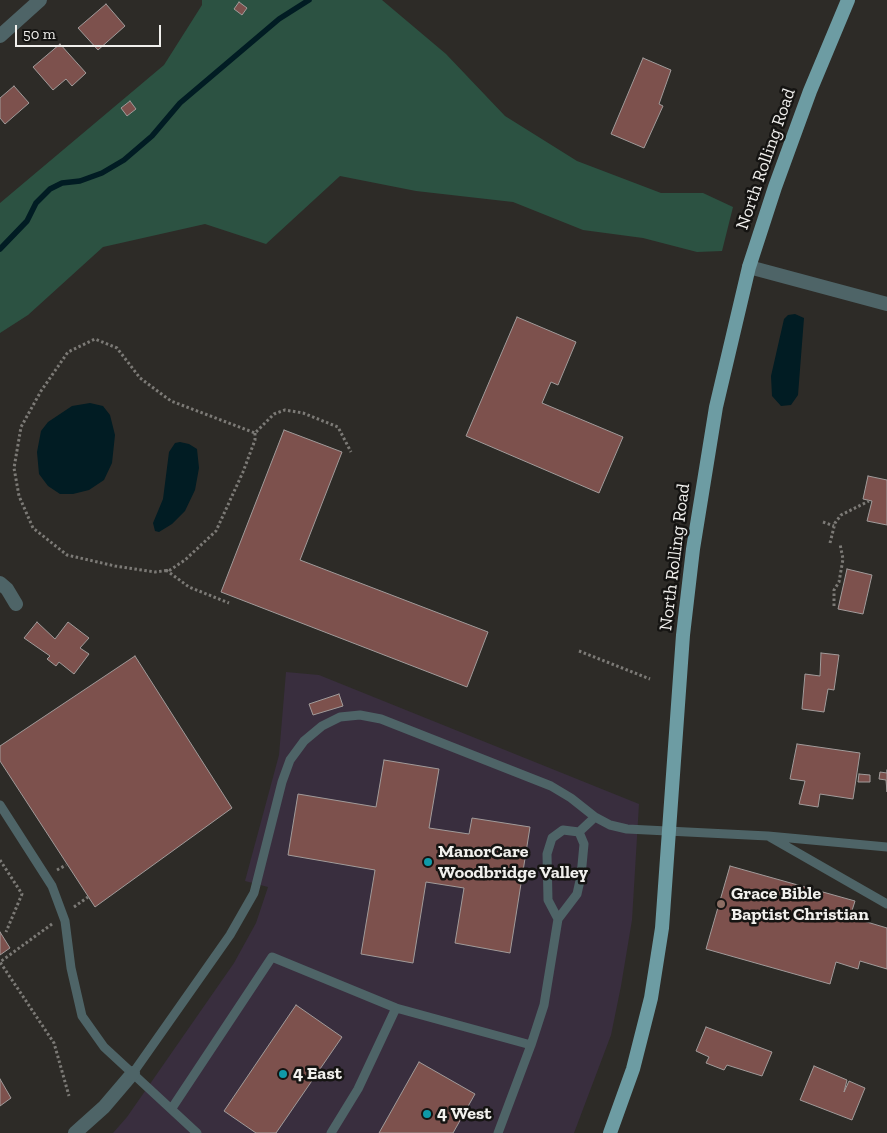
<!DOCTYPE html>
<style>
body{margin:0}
#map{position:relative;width:887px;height:1133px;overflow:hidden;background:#2d2b27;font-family:"Zilla Slab",serif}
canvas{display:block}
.scale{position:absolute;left:15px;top:25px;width:146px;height:22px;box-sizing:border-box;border:2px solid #f1f0ed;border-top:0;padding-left:6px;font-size:15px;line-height:18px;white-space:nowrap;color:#f1f0ed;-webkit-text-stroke:4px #151412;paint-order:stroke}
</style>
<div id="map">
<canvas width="887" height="1133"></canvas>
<div class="scale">50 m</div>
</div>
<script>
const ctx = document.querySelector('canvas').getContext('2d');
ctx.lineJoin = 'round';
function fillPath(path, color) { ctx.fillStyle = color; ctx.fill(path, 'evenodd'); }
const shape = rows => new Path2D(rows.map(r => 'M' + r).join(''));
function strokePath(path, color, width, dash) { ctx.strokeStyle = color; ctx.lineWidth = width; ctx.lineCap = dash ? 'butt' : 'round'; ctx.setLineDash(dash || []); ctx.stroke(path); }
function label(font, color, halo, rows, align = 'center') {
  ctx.font = font + ' "Zilla Slab",serif'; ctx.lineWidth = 5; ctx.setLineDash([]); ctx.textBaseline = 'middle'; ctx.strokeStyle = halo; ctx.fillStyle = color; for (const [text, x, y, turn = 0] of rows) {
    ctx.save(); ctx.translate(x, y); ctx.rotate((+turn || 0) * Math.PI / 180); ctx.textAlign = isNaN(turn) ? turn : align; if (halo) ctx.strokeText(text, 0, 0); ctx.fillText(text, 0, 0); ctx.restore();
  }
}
fillPath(shape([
 [286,672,319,675,639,804,632,920,621,986,611,1035,574,1133,113,1133,127,1117,234,963,256,923,268,887,245,881,279,755]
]), '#392e3e');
fillPath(shape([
 [202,0,382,0,446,54,505,116,577,161,661,193,703,193,733,207,722,251,697,252,643,238,583,230,513,202,416,191,340,176,266,244,205,224,103,247,28,315,0,333,0,203,164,65,202,5]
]), '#2c5242');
fillPath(shape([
 [795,314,804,318,798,395,791,405,781,406,772,396,771,376,784,319,788,315],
 [90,403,103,406,110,415,115,435,112,463,104,480,89,490,73,494,60,494,48,486,39,474,37,452,41,431,48,422,72,406],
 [180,442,189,444,197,449,199,468,195,490,185,511,172,524,159,532,155,531,153,523,163,499,169,452,175,443]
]), '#011c23');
strokePath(shape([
 [0,249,27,221,36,203,50,189,62,183,80,181,102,173,124,160,152,136,180,103,279,19,309,0]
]), '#011c23', 5.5);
const building = shape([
 [239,2,247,8,242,15,234,9,239,2],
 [106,4,125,26,98,50,78,28,106,4],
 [60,44,86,73,72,86,66,79,53,90,33,67,60,44],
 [643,58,671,70,659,104,663,106,644,148,611,134,643,58],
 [14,86,29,103,5,124,0,118,0,98,14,86],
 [130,101,136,109,127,116,121,108,130,101],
 [517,317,576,342,558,385,551,382,542,403,623,437,599,493,466,436,517,317],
 [284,430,342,452,300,560,488,632,467,687,221,592,284,430],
 [868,476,887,480,887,525,867,521,872,501,863,499,868,476],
 [847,569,872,575,863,614,838,609,847,569],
 [37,622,55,639,68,622,89,638,80,648,89,654,74,674,59,662,56,666,47,659,50,656,24,638,37,622],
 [821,653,839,655,834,690,828,689,824,712,802,709,805,674,820,676,821,653],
 [135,656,232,808,95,907,0,761,0,746,135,656],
 [339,694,343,706,313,715,309,704,339,694],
 [797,744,860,753,853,799,820,794,818,807,799,804,805,781,790,779,797,744],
 [384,760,439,769,429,828,469,834,472,818,530,827,510,953,455,943,464,888,426,882,413,963,361,954,375,870,288,855,298,794,376,807,384,760],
 [887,770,887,792,886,780,879,779,880,772,887,773,887,770],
 [859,774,870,775,870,782,858,782,859,774],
 [730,866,855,901,850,917,887,928,887,969,860,961,858,969,836,962,830,984,706,949,730,866],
 [0,932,10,948,0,955,0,932],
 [296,1005,342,1037,276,1133,256,1133,224,1111,296,1005],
 [706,1027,772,1052,762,1076,727,1065,724,1070,706,1063,709,1057,696,1051,706,1027],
 [419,1062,475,1094,453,1133,379,1133,419,1062],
 [814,1066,847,1080,844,1092,849,1081,865,1088,852,1120,800,1100,814,1066],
 [0,1079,11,1098,0,1106,0,1079]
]);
fillPath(building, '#7d514d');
strokePath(building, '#a19b9a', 1);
strokePath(shape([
 [255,433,255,440,243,472,216,531,185,560,170,570,155,572,115,566,67,555,33,528,19,496,14,468,21,427,41,391,68,352,95,339,117,348,140,378,171,401,255,433,274,414,285,410,303,413,338,427,351,452],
 [823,522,834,526],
 [830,543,835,523,841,515,869,501],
 [166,570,189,587,229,603],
 [834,606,834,590,839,582,843,559,840,544],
 [579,651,650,679],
 [0,860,22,894,6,932],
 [57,870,66,865],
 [74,907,88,897],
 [52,924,0,962,54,1043,69,1096]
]), '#7c7a76', 3, [2.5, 2.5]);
strokePath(shape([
 [0,805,52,886,65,921,71,968,82,1016,104,1047,197,1133],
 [579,832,595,817],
 [770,837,887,904],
 [558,919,548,900,547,854,552,838,563,830,579,832],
 [531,1045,544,1005,558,919,577,894,581,876,584,844,579,832],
 [133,1073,230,935,254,893,282,782,290,760,304,741,322,726,340,717,360,715,381,719,551,786,571,798,595,817,610,825,627,829,768,836,887,847],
 [172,1108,272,957,396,1008,531,1045,498,1133],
 [331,1133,358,1089,396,1008]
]), '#4e6467', 9);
strokePath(shape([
 [0,36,40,0],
 [749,267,887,304],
 [0,583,7,589,16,604],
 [75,1133,104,1107,133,1073]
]), '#4e6467', 14);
strokePath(shape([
 [610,1133,633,1069,651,998,662,928,683,635,693,549,716,407,749,267,775,187,810,91,848,0]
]), '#6d9ca3', 14);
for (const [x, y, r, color] of [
 [428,862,5,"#0f9aa8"],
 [721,904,5,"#8d6e63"],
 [283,1074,5,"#0f9aa8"],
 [427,1114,5,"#0f9aa8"]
]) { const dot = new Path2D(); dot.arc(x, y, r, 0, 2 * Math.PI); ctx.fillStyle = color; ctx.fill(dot); strokePath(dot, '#151412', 2); }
label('18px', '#f1f0ed', '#151412', [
 ["North Rolling Road",766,159,-71],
 ["North Rolling Road",675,557,-83]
]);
label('bold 18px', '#f1f0ed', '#151412', [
 ["ManorCare",438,852],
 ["Woodbridge Valley",438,873],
 ["Grace Bible",731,894],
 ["Baptist Christian",731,915],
 ["4 East",293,1074],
 ["4 West",437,1114]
], 'left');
</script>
